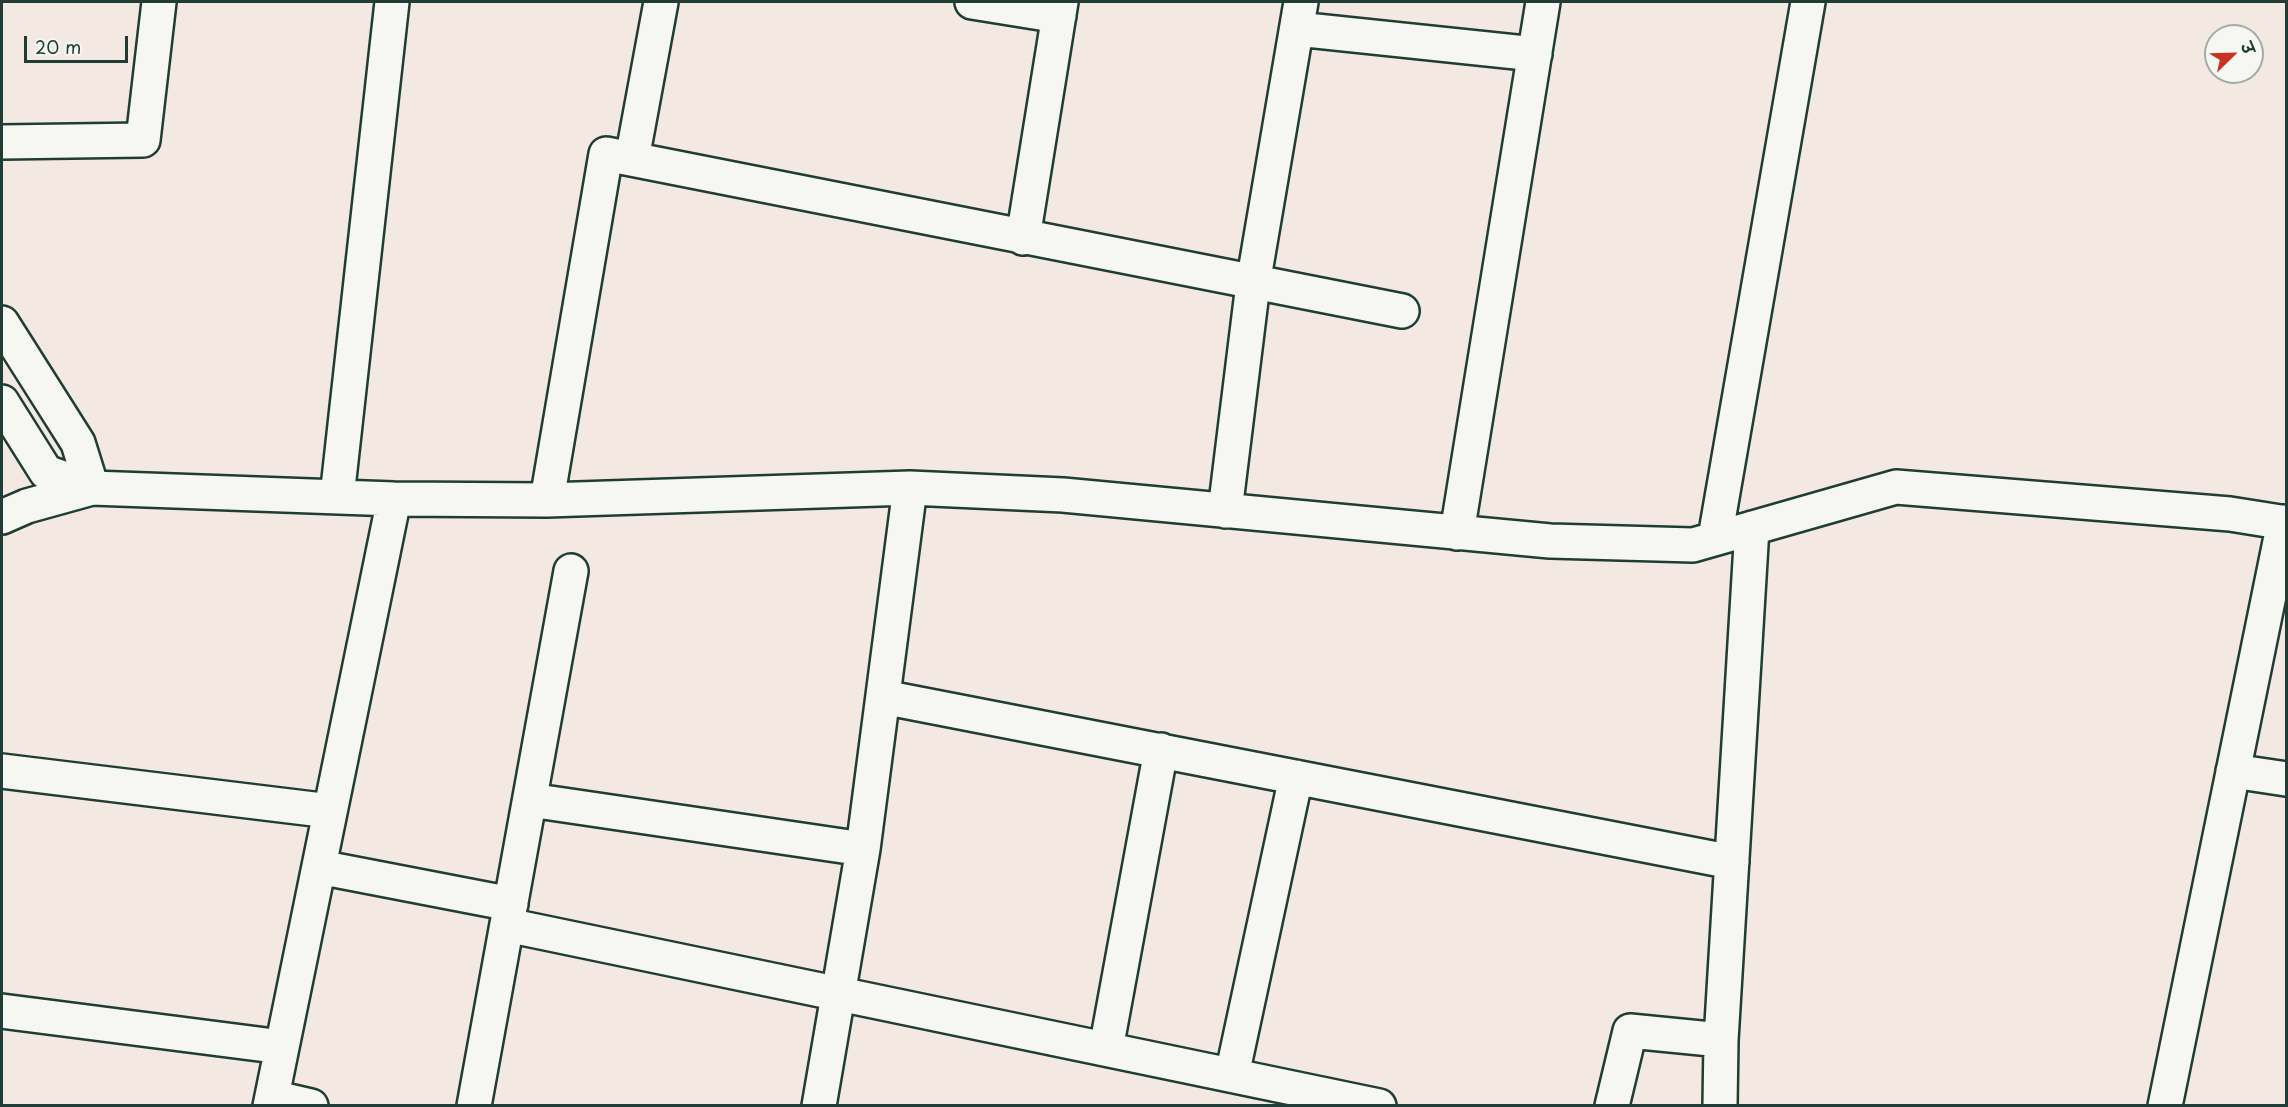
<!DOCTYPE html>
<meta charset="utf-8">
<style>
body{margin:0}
#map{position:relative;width:2288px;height:1107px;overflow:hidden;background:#f4e9e2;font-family:"Playpen Sans","Playpen Sans Deva",sans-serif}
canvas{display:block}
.frame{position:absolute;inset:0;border:3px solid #1f3d34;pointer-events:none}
.north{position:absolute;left:2204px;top:24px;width:60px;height:60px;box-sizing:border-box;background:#f6f6f2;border:2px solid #a0aca6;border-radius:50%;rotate:67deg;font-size:16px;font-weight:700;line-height:24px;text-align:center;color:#1f3d34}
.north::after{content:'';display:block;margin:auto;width:21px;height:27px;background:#c8321e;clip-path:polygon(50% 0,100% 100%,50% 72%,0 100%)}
.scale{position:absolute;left:24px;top:36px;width:104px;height:27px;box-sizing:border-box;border:3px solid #1f3d34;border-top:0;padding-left:8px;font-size:18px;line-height:21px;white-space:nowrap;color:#1f3d34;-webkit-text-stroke:4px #f6f6f2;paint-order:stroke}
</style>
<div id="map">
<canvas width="2288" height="1107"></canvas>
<div class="frame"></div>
<div class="north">उ</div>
<div class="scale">20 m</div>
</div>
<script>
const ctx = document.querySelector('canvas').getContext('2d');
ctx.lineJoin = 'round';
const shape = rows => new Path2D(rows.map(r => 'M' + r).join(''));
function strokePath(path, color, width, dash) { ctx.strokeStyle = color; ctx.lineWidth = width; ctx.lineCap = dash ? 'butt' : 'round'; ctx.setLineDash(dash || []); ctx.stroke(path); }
const minor = shape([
 [972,2,1059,16],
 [1297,29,1535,54],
 [2,142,143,140,159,2],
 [632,159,661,2],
 [1023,238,1061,2],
 [2,323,78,443,92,488],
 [2,402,46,472,92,488,394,499,547,500,910,488,1063,495,1550,541,1693,545,1896,487,2230,514,2286,523],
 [337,497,392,2],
 [547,500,606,154,1402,311],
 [1225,511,1253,284,1301,2],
 [2,517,27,506,92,488],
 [1457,533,1543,2],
 [1715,538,1808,2],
 [883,697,1732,862],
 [2,771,330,811],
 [2233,771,2286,779],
 [530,800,863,849],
 [319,867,511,904],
 [507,925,1379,1106],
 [2,1011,282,1047],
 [1106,1049,1161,750],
 [1232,1075,1296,777],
 [272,1097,311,1106],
 [270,1106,394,499],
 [474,1106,571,571],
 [819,1106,863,849,910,488],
 [1612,1106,1630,1031,1721,1040],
 [1720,1106,1721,1040,1752,528],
 [2165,1106,2284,522]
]);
strokePath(minor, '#1f3d34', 38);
strokePath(minor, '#f6f6f2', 33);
</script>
